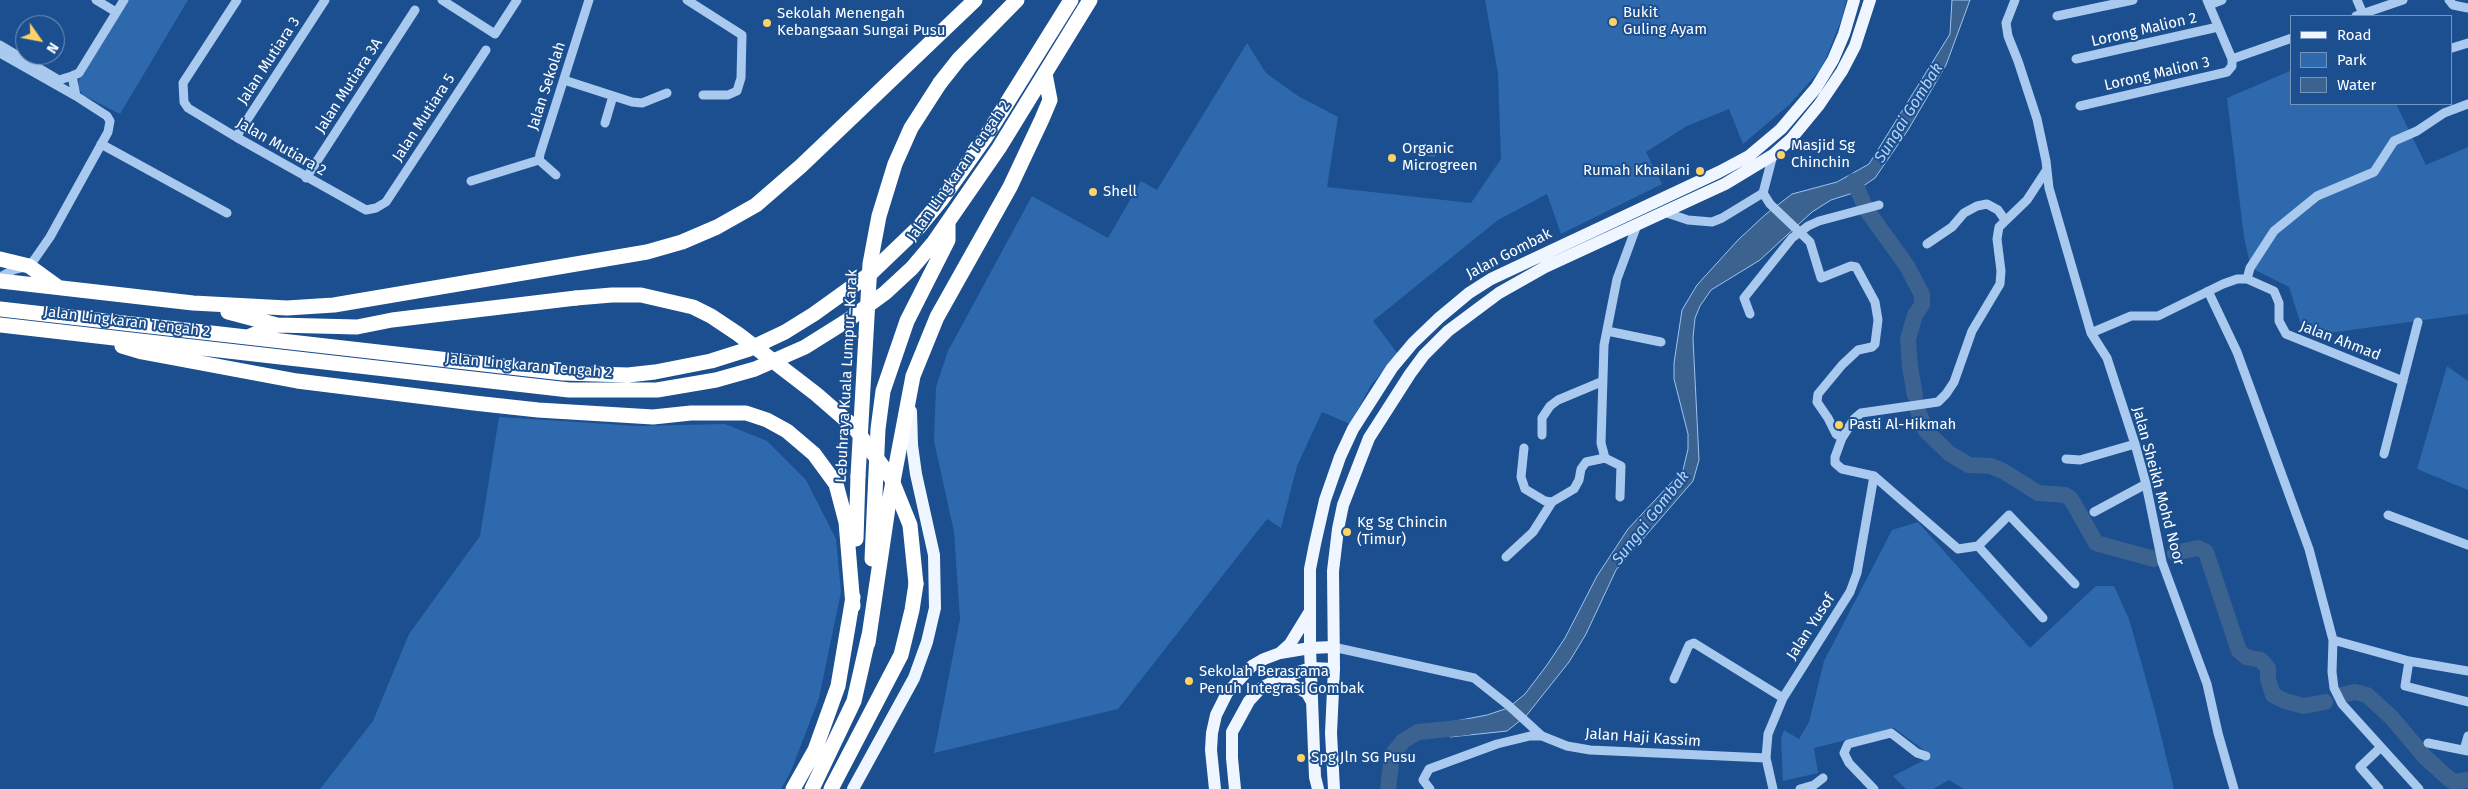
<!DOCTYPE html>
<meta charset="utf-8">
<style>
body{margin:0}
#map{position:relative;width:2468px;height:789px;overflow:hidden;background:#1b4f8f;font-family:"Fira Sans",sans-serif}
canvas{display:block}
.legend{position:absolute;left:2290px;top:15px;width:162px;height:90px;box-sizing:border-box;background:#1b4f8f;border:1px solid #7695bc;margin:0;padding:6px 9px;list-style:none;font-size:15px;color:#fff}
.legend li{display:flex;align-items:center;gap:10px;height:25px}
.legend b{width:25px;border:1px solid #7695bc}
.north{position:absolute;left:15px;top:15px;width:50px;height:50px;box-sizing:border-box;background:#1b4f8f;border:1px solid #7695bc;border-radius:50%;rotate:123deg;font-size:14px;font-weight:700;line-height:20px;text-align:center;color:#fff}
.north::after{content:'';display:block;margin:auto;width:18px;height:22px;background:#ffd166;clip-path:polygon(50% 0,100% 100%,50% 72%,0 100%)}
</style>
<div id="map">
<canvas width="2468" height="789"></canvas>
<ul class="legend">
<li><b style="height:6px;background:#f0f6ff"></b>Road</li>
<li><b style="height:14px;background:#2e69ad"></b>Park</li>
<li><b style="height:14px;background:#3c6290"></b>Water</li>
</ul>
<div class="north">N</div>
</div>
<script>
const ctx = document.querySelector('canvas').getContext('2d');
ctx.lineJoin = 'round';
function fillPath(path, color) { ctx.fillStyle = color; ctx.fill(path, 'evenodd'); }
const shape = rows => new Path2D(rows.map(r => 'M' + r).join(''));
function strokePath(path, color, width, dash) { ctx.strokeStyle = color; ctx.lineWidth = width; ctx.lineCap = dash ? 'butt' : 'round'; ctx.setLineDash(dash || []); ctx.stroke(path); }
function label(font, color, halo, rows, align = 'center') {
  ctx.font = font + ' "Fira Sans",sans-serif'; ctx.lineWidth = 4; ctx.setLineDash([]); ctx.textBaseline = 'middle'; ctx.strokeStyle = halo; ctx.fillStyle = color; for (const [text, x, y, turn = 0] of rows) {
    ctx.save(); ctx.translate(x, y); ctx.rotate((+turn || 0) * Math.PI / 180); ctx.textAlign = isNaN(turn) ? turn : align; if (halo) ctx.strokeText(text, 0, 0); ctx.fillText(text, 0, 0); ctx.restore();
  }
}
fillPath(shape([
 [128,0,188,0,120,114,83,95,78,87,79,80],
 [1485,0,1846,0,1842,18,1822,68,1790,104,1743,144,1729,109,1687,126,1646,152,1662,184,1561,234,1547,194,1498,220,1373,321,1398,354,1371,385,1350,424,1322,412,1297,466,1281,528,1267,519,1118,709,934,753,960,619,954,532,934,441,936,387,948,351,1032,196,1108,238,1141,181,1157,190,1247,43,1266,73,1298,96,1338,117,1327,187,1471,203,1501,159,1498,73],
 [2292,70,2292,104,2396,104,2426,165,2468,147,2468,314,2329,333,2302,328,2289,287,2251,268,2244,237,2227,98],
 [1426,143,1436,144,1435,157,1424,156],
 [2447,366,2468,381,2468,490,2417,469],
 [499,417,638,426,725,424,767,441,806,480,836,539,841,592,819,698,791,771,781,789,320,789,373,721,409,634,480,536],
 [1918,522,2030,648,2096,586,2114,586,2129,619,2155,711,2174,789,1964,789,1949,780,1933,789,1906,789,1893,776,1932,756,1894,728,1814,748,1818,773,1783,781,1781,739,1784,730,1799,739,1809,722,1824,661,1892,530]
]), '#2e69ad');
const water = shape([
 [1952,0,1970,0,1946,65,1908,130,1875,178,1853,193,1831,200,1812,212,1760,260,1711,290,1700,306,1695,318,1693,338,1699,460,1693,481,1616,570,1586,634,1569,662,1526,716,1507,731,1450,737,1445,723,1487,715,1508,708,1525,694,1547,665,1565,638,1597,576,1628,529,1683,470,1688,449,1688,434,1674,379,1674,363,1682,310,1697,285,1738,240,1766,214,1792,194,1837,182,1869,164,1950,34,1952,0]
]);
fillPath(water, '#3c6290');
strokePath(water, '#9cc4f0', 1);
strokePath(shape([
 [1854,181,1866,209,1907,266,1922,295,1922,305,1915,315,1908,339,1910,367,1915,395],
 [1918,411,1926,431,1950,454,1969,465,1991,466,2003,471,2038,493,2065,495,2071,499,2096,543,2154,559],
 [2175,553,2198,548,2206,552,2239,651,2246,657,2261,660,2268,668,2268,679,2273,695,2285,701,2304,706,2325,702],
 [2342,695,2355,692,2367,695,2392,718,2424,756,2448,778,2454,782,2468,780],
 [1388,789,1392,755,1403,741,1418,732,1468,727]
]), '#3c6290', 16);
strokePath(shape([
 [96,0,116,12],
 [237,0,183,83,184,102,188,108,236,137,366,210,376,208,386,202,486,50],
 [442,0,495,34,517,0],
 [687,0,742,35,741,78,737,91,728,95,703,95],
 [2015,0,2006,23,2008,36,2018,61,2037,119,2046,161,2049,188,2091,333,2107,358,2135,444,2146,484,2162,562,2207,684,2218,733,2234,789],
 [2207,0,2232,59],
 [2357,0,2363,14],
 [2449,0,2453,5,2468,8],
 [2209,5,2222,0],
 [2057,16,2133,0],
 [2356,16,2403,0],
 [0,45,59,80,72,76,79,73,124,0],
 [2452,48,2468,43],
 [0,53,76,96],
 [2076,59,2218,27],
 [2232,59,2292,38],
 [564,80,632,102,642,103,667,93],
 [2080,106,2227,72,2232,66,2232,59],
 [605,123,613,96],
 [236,137,325,0],
 [101,144,227,213],
 [2046,171,2027,200,1999,227,1997,239,2001,271,2000,284,1972,331,1954,382,1946,394,1938,402,1861,413,1854,419,1842,438,1835,457,1835,463,1842,469,1874,476,1958,549,1978,546,2009,515,2075,584],
 [556,175,539,160,540,154,589,0],
 [306,178,415,10],
 [471,181,539,160],
 [1763,193,1770,204,1810,242,1821,278,1851,266,1856,267,1875,302,1878,320,1875,344,1872,347,1858,350,1842,365,1818,394,1817,402,1828,418,1836,434,1842,438],
 [1664,212,1688,220,1712,222,1722,218,1763,193,1773,155],
 [1927,244,1952,227,1964,213,1977,206,1987,204,1998,210,2005,220],
 [0,277,13,270,29,266,34,260,50,237,108,132,110,121,107,116,76,96,72,76],
 [2247,279,2250,268,2274,231,2317,196,2374,172,2394,141,2417,131,2444,113,2468,104],
 [2208,291,2237,352,2309,549,2333,640,2332,672,2334,688,2342,704,2419,789],
 [1750,314,1744,298,1792,238,1808,226,1819,221,1879,205],
 [1607,331,1661,342],
 [2091,333,2131,316,2158,316,2223,284,2237,279,2247,279,2274,291,2279,303,2279,321,2286,334,2403,381],
 [1542,435,1542,418,1550,406,1558,400,1601,382],
 [1524,448,1521,477,1525,489,1545,501,1552,502,1574,489,1579,480,1581,469,1586,462,1605,458],
 [2384,454,2418,322],
 [2066,459,2080,460,2135,444],
 [1620,497,1621,466,1605,458,1601,443,1604,345,1617,279,1637,225],
 [2094,512,2146,484],
 [2388,515,2468,545],
 [1978,546,2043,618],
 [1506,557,1533,532,1552,502],
 [2333,640,2409,661,2468,671],
 [1333,647,1474,678,1508,705,1542,736],
 [2409,661,2405,686,2468,702],
 [1674,679,1689,645,1694,643,1783,698],
 [2428,743,2468,751],
 [2464,750,2468,736],
 [1430,789,1423,780,1429,769,1497,744,1530,736,1542,736,1567,746,1590,750,1766,758],
 [1773,789,1766,758,1768,734,1783,698,1850,592,1857,573,1874,476],
 [1800,789,1814,785,1823,778],
 [1874,789,1849,763,1844,753,1848,744,1891,733,1917,753,1926,756],
 [2379,789,2360,767,2381,747]
]), '#a9c9ee', 9);
strokePath(shape([
 [1280,653,1290,644,1309,613],
 [1280,678,1307,693,1312,702],
 [853,789,914,678,927,642,935,608,934,555,916,474,912,445,911,411],
 [1215,789,1211,750,1212,733,1216,715,1227,693,1252,666,1264,659,1280,653,1310,648,1333,647],
 [1235,789,1232,758,1232,732,1249,701,1261,688,1280,678,1311,668,1334,669],
 [1318,789,1315,777,1310,648,1310,569,1315,544,1325,500,1340,457,1353,429,1392,368,1413,343,1439,318,1469,293,1491,279,1719,172,1749,156,1781,129,1816,88,1833,60,1844,34,1854,0],
 [1334,789,1331,733,1334,669,1333,571,1338,529,1343,505,1369,438,1410,374,1424,355,1448,331,1499,293,1545,267,1725,184,1773,155,1791,139,1819,105,1842,71,1855,46,1870,0]
]), '#f0f6ff', 12);
strokePath(shape([
 [940,83,959,59,1017,0],
 [0,259,29,266,58,287],
 [0,281,193,303,287,308,334,305,647,252,682,242,717,227,756,205,801,166,975,0],
 [0,309,563,373,628,375,655,372,711,361,749,349,785,332,814,314,871,273,919,227,942,199,985,138,1071,0],
 [228,312,277,325],
 [0,325,569,390,657,390,716,380,755,369,805,347,848,320,885,293,912,268,934,242,999,148,1090,0],
 [248,337,277,325,357,327,392,320,576,298],
 [122,346,142,352,297,381,474,403,538,410,653,417,691,413,746,413,767,420,787,431,814,454,836,484,846,522,853,606],
 [856,539,858,476],
 [872,559,878,429,883,391,907,321,948,240,948,223],
 [868,643,888,508,913,376,937,317,1010,187,1042,119,1050,100,1045,74],
 [793,789,815,750,838,686,853,597],
 [812,789,854,701,869,635],
 [831,789,901,655,912,610,916,584]
]), '#fff', 15);
strokePath(shape([
 [576,298,612,295,641,295,693,307,711,316,738,334,816,394,854,427,891,478,910,525,916,584],
 [858,476,870,264,879,216,895,164,911,128,940,83]
]), '#fff', 15);
for (const [x, y, r, color] of [
 [1613,22,5,"#ffd166"],
 [767,23,5,"#ffd166"],
 [1781,155,5,"#ffd166"],
 [1392,158,5,"#ffd166"],
 [1700,171,5,"#ffd166"],
 [1093,192,5,"#ffd166"],
 [1839,425,5,"#ffd166"],
 [1347,532,5,"#ffd166"],
 [1189,681,5,"#ffd166"],
 [1301,758,5,"#ffd166"]
]) { const dot = new Path2D(); dot.arc(x, y, r, 0, 2 * Math.PI); ctx.fillStyle = color; ctx.fill(dot); strokePath(dot, '#1b4f8f', 2); }
label('15px', '#fff', '#1b4f8f', [
 ["Bukit",1623,13],
 ["Guling Ayam",1623,30],
 ["Sekolah Menengah",777,14],
 ["Kebangsaan Sungai Pusu",777,31],
 ["Masjid Sg",1791,146],
 ["Chinchin",1791,163],
 ["Organic",1402,149],
 ["Microgreen",1402,166],
 ["Rumah Khailani",1690,171,"right"],
 ["Shell",1103,192],
 ["Pasti Al-Hikmah",1849,425],
 ["Kg Sg Chincin",1357,523],
 ["(Timur)",1357,540],
 ["Sekolah Berasrama",1199,672],
 ["Penuh Integrasi Gombak",1199,689],
 ["Spg Jln SG Pusu",1311,758]
], 'left');
label('15px', '#fff', '#1b4f8f', [
 ["Lorong Malion 2",2144,30,-13],
 ["Jalan Mutiara 3",269,61,-57],
 ["Lorong Malion 3",2157,74,-13],
 ["Jalan Mutiara 3A",349,86,-57],
 ["Jalan Sekolah",547,86,-72],
 ["Jalan Mutiara 5",424,118,-57],
 ["Jalan Mutiara 2",281,147,30],
 ["Jalan Lingkaran Tengah 2",959,171,-55],
 ["Jalan Gombak",1509,254,-27],
 ["Jalan Lingkaran Tengah 2",127,322,7],
 ["Jalan Ahmad",2340,341,21],
 ["Jalan Lingkaran Tengah 2",529,366,5],
 ["Lebuhraya Kuala Lumpur–Karak",847,376,-87],
 ["Jalan Sheikh Mohd Noor",2158,486,75],
 ["Jalan Yusof",1811,627,-57],
 ["Jalan Haji Kassim",1643,738,4]
]);
label('italic 16px', '#b5d3f5', '#1b4f8f', [
 ["Sungai Gombak",1909,113,-58],
 ["Sungai Gombak",1651,518,-52]
]);
</script>
